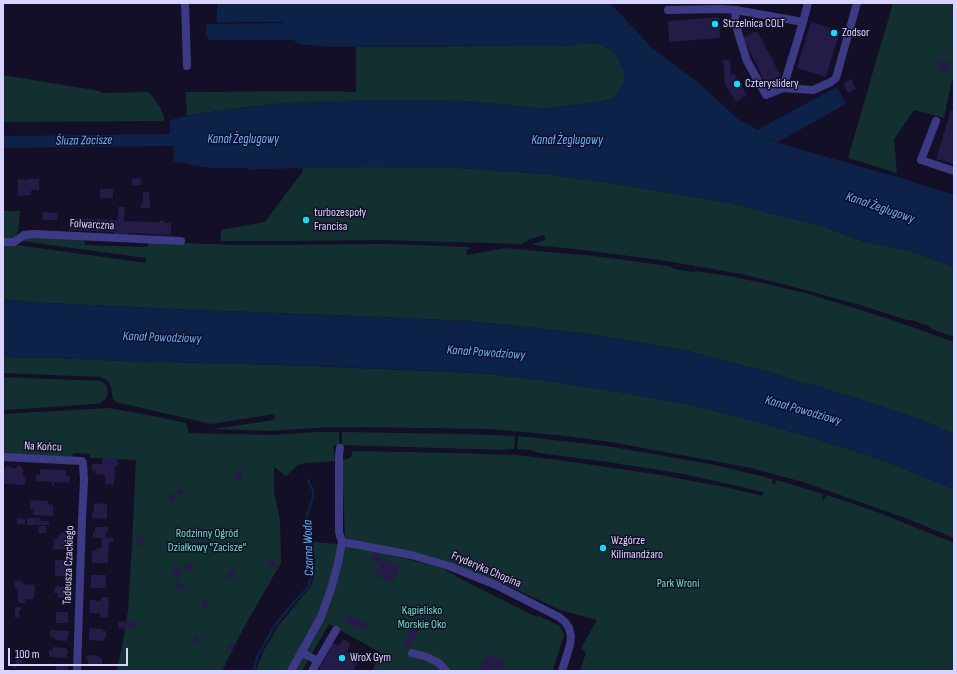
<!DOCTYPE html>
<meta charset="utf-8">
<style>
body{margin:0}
#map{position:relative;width:957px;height:674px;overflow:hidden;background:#130f26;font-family:"Sofia Sans Condensed",sans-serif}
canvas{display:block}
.frame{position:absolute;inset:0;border:4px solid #d9d4ff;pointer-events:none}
.scale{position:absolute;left:8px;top:648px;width:120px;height:18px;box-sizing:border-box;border:2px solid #d9d4ff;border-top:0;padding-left:5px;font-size:12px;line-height:14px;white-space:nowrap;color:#d9d4ff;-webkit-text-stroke:3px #130f26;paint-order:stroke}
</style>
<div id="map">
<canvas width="957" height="674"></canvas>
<div class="frame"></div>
<div class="scale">100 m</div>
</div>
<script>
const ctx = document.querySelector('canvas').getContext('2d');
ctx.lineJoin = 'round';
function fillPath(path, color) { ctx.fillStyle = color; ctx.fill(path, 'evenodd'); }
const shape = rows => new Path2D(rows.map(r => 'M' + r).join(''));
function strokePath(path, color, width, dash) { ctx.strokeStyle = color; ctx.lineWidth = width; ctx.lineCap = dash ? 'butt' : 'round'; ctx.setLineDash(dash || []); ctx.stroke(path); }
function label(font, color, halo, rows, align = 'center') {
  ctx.font = font + ' "Sofia Sans Condensed",sans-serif'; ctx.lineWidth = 3; ctx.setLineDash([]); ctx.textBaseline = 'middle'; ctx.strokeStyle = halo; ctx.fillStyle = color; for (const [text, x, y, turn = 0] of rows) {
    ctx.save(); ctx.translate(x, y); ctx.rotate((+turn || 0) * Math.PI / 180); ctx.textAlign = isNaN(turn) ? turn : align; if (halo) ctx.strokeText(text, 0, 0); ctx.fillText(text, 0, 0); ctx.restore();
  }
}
fillPath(shape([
 [893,3,954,3,954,80,952,80,944,118,914,110,894,139,897,173,848,158],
 [590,43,599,44,610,49,617,55,622,68,626,72,624,81,621,89,614,98,598,102,542,109,518,106,462,101,356,100,344,102,284,103,230,109,186,116,187,103,186,103,186,92,326,91,356,92,356,47,526,46,563,46],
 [3,75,100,91,102,93,149,92,160,107,164,117,163,121,3,122],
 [367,167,458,168,545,174,631,186,729,203,773,214,822,226,865,242,908,250,954,267,954,337,932,329,928,326,912,320,907,320,860,305,794,287,741,274,660,260,575,249,533,245,533,244,545,240,544,235,530,239,522,244,381,240,287,241,221,241,221,230,265,222,303,171,303,168],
 [3,211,20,211,18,231,15,238,3,240],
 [27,237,84,239,85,245,147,247,149,242,241,245,386,244,469,247,470,249,466,250,467,255,505,248,594,256,669,266,674,269,693,272,696,271,729,276,767,284,805,293,848,306,889,319,954,342,954,434,922,420,872,403,782,376,693,352,603,336,527,327,467,321,356,316,196,310,26,302,3,299,3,245,17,245,146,263,146,258,20,241],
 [3,357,56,358,123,361,284,365,477,373,534,379,608,390,687,404,758,422,820,440,885,461,954,489,954,538,908,519,803,482,751,468,611,442,557,435,488,429,356,427,330,427,270,431,213,429,274,420,275,414,211,424,116,402,113,399,111,387,109,382,105,379,100,377,3,373],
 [3,377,100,381,104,383,107,387,108,394,106,398,101,403,95,404,3,410],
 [109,408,148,415,186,423,189,433,274,435,317,432,339,432,339,445,333,446,335,461,306,463,298,465,286,476,274,467,274,491,280,521,281,563,244,627,222,671,116,671,122,648,128,610,132,545,136,460,90,458,90,454,74,453,71,457,3,454,3,414],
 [342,432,465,434,515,436,514,449,509,449,503,450,342,445],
 [518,436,607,446,715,465,773,479,772,483,774,484,775,484,777,480,823,494,822,499,824,500,827,495,877,512,954,543,954,671,580,671,586,653,581,648,597,620,560,610,509,586,446,562,412,553,345,538,342,460,350,458,353,451,458,453,517,455,559,460,661,475,729,488,762,496,764,492,684,474,608,462,539,453,530,450,517,449],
 [313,542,338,544,395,556,439,567,455,575,455,576,536,617,539,616,560,626,564,635,553,671,372,671,381,653,329,624,302,671,256,671,264,650,279,625,311,586,314,577,315,563]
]), '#12302f');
fillPath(shape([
 [217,3,610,3,654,50,700,84,739,120,750,125,757,130,837,87,846,104,778,142,773,140,771,138,770,139,778,143,904,179,954,195,954,267,908,250,865,242,822,226,729,203,631,186,545,174,458,168,367,167,258,169,255,170,250,170,248,168,212,168,191,165,189,164,173,161,174,146,3,148,3,136,170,134,170,120,188,116,230,109,284,103,344,102,356,100,462,101,518,106,542,109,598,102,614,98,621,89,624,81,626,72,622,68,617,55,610,49,599,44,590,43,563,46,526,46,331,47,300,44,293,40,208,40,208,37,206,37,206,26,207,26,207,24,283,23,283,22,217,22],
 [3,299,26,302,196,310,356,316,467,321,527,327,603,336,693,352,782,376,872,403,922,420,954,433,954,489,885,461,820,440,758,422,687,404,608,390,534,379,477,373,390,369,284,365,123,361,56,358,3,357]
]), '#0c2248');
strokePath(shape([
 [254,671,257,657,274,627,289,608,308,587,312,574,310,542,306,519,313,497,313,491,308,480]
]), '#0c2248', 2.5);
fillPath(shape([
 [719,17,720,38,669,42,668,21],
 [811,22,840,31,826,77,797,68],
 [757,31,781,76,766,84,743,38],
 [723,60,730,60,731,75,734,73,747,95,736,102,725,84],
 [939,60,950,63,948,72,938,70],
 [851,79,856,89,848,93,843,84],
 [951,110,954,111,954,164,936,159],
 [29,178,32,179,39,179,39,190,31,190,31,195,18,196,18,179,27,180],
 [141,178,141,185,132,185,132,179],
 [100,189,113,189,113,198,100,198],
 [143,192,149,192,150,208,141,208,141,203,143,203],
 [118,207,125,207,124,221,160,222,160,220,164,221,164,223,171,223,171,235,128,233,128,234,114,234,114,232,69,230,70,218,118,220],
 [43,212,57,213,57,220,43,220],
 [102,458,117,458,117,462,119,464,116,467,115,467,114,485,105,484,105,475,95,474,95,471,92,471,92,464,102,464],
 [6,466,10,466,10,468,17,468,17,466,21,466,21,468,23,468,23,477,25,477,25,485,4,484,4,468,6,468],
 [40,469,66,470,66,476,70,476,69,483,54,482,54,486,52,486,53,482,36,481,36,475,40,475],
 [237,471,243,474,239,481,234,478],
 [178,488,185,492,182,496,176,492],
 [169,493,176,497,172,503,167,498],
 [30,500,48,501,48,504,53,505,53,516,33,515,33,509,30,509],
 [94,503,107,504,107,519,92,518,92,511,94,511],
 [17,518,25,519,25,524,17,524],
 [27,518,40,518,40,521,49,521,49,525,27,525],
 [39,526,46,526,46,533,38,533],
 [198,526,204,529,200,537,194,534],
 [95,527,108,527,108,533,106,533,106,538,112,537,112,538,114,538,113,542,109,542,108,563,92,563,92,551,96,551,96,549,101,548,102,538,93,538,93,532,95,532],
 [60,532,69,533,68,535,70,535,70,540,72,541,71,544,70,545,70,547,65,547,65,549,53,549,54,539,58,539,58,535,60,535],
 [138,536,144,538,143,539,146,540,144,545,142,544,141,546,135,544],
 [199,541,206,544,202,552,195,548],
 [374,553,382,558,379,564,370,559],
 [270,558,276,562,275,563,279,565,276,569,267,564],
 [384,558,400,568,392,583,375,574],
 [55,560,70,560,70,577,55,576],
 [188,562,194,565,190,573,184,570],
 [175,567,182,571,177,579,171,576],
 [230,569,235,572,231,580,226,577],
 [91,575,106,575,106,588,91,588],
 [15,581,22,581,22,583,24,583,24,584,35,585,34,599,25,599,25,603,18,603,18,589,15,588],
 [177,582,185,586,183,591,174,586],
 [55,586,69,587,69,599,63,599,63,598,58,598,58,593,54,593],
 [101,597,109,597,108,618,100,617,100,613,90,613,90,600,101,601],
 [204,600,210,603,209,606,208,605,206,608,201,606],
 [15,607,21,607,21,610,19,610,20,618,15,618],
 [56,612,68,612,68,623,56,623],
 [348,614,369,626,365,632,344,621],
 [127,620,136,621,135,629,128,628,129,627,126,627],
 [118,621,126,622,125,629,118,628],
 [415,622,421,625,409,648,403,644],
 [89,628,103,629,103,631,106,631,106,638,104,638,104,641,89,640],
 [50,630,69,631,69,636,68,636,67,641,55,640,55,638,52,637,52,636,50,636],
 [194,636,199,636,200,644,194,644],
 [343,639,351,644,347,651,360,659,353,671,318,671,333,643,339,646],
 [230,642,235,644,232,650,226,647,228,643,229,644],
 [53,647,67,648,67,651,69,651,68,653,67,653,67,658,49,657,49,650,52,650],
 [487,653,506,663,502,671,479,671,482,665,480,663,482,660,483,661],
 [88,655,100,656,99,658,102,658,102,664,99,664,99,666,88,665,88,660,86,659,86,656,88,656],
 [16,658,22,658,21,665,17,664,16,668,13,668,13,664,16,664],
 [56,664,68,665,68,670,66,670,66,671,56,671]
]), '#241b47');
strokePath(shape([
 [185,3,187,66],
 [668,10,720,9,736,10,803,22,808,3],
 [736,10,735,21,739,36,747,61,766,95,783,88,813,90,831,82,836,78,857,3],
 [783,88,803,22],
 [936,121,921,160,954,171],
 [3,242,14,242,24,235,34,234,181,241],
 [3,457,82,461,83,463,84,481,82,519,77,671],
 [342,542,354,544,411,555,449,566,496,585,559,617,565,622,569,628,571,636,570,645,562,671],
 [301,652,318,661],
 [412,653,427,657,439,663,446,671],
 [291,671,321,617,331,589,338,563,342,542,339,532,339,455,340,448],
 [312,671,336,630]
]), '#3d3a85', 8);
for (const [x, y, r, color] of [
 [715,24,4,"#00e5ff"],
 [834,33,4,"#00e5ff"],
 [737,84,4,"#00e5ff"],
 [306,220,4,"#00e5ff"],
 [603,548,4,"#00e5ff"],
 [342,658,4,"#00e5ff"]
]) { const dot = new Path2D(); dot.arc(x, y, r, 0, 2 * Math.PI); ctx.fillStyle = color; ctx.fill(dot); strokePath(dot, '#130f26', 1.5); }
label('12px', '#d9d4ff', '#130f26', [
 ["Strzelnica COLT",723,24],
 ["Zodsor",842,33],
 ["Czteryslidery",745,84],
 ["turbozespoły",314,213],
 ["Francisa",314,227],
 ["Wzgórze",611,541],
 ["Kilimandżaro",611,555],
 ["WroX Gym",350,658]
], 'left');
label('12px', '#d9d4ff', '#130f26', [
 ["Folwarczna",92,225,3],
 ["Na Końcu",43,447,2],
 ["Tadeusza Czackiego",69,565,-88],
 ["Fryderyka Chopina",486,570,23]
]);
label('12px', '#5fe0c0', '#130f26', [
 ["Rodzinny Ogród",207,534],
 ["Działkowy \"Zacisze\"",207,548],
 ["Park Wroni",678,584],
 ["Kąpielisko",422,611],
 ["Morskie Oko",422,625]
]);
label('italic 13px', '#62b6ff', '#130f26', [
 ["Kanał Żeglugowy",243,140],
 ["Śluza Zacisze",84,141,-1],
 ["Kanał Żeglugowy",567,141],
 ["Kanał Żeglugowy",880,208,19],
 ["Kanał Powodziowy",162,338,2],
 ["Kanał Powodziowy",486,353,4],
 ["Kanał Powodziowy",803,411,16],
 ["Czarna Woda",309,548,-92]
]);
</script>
